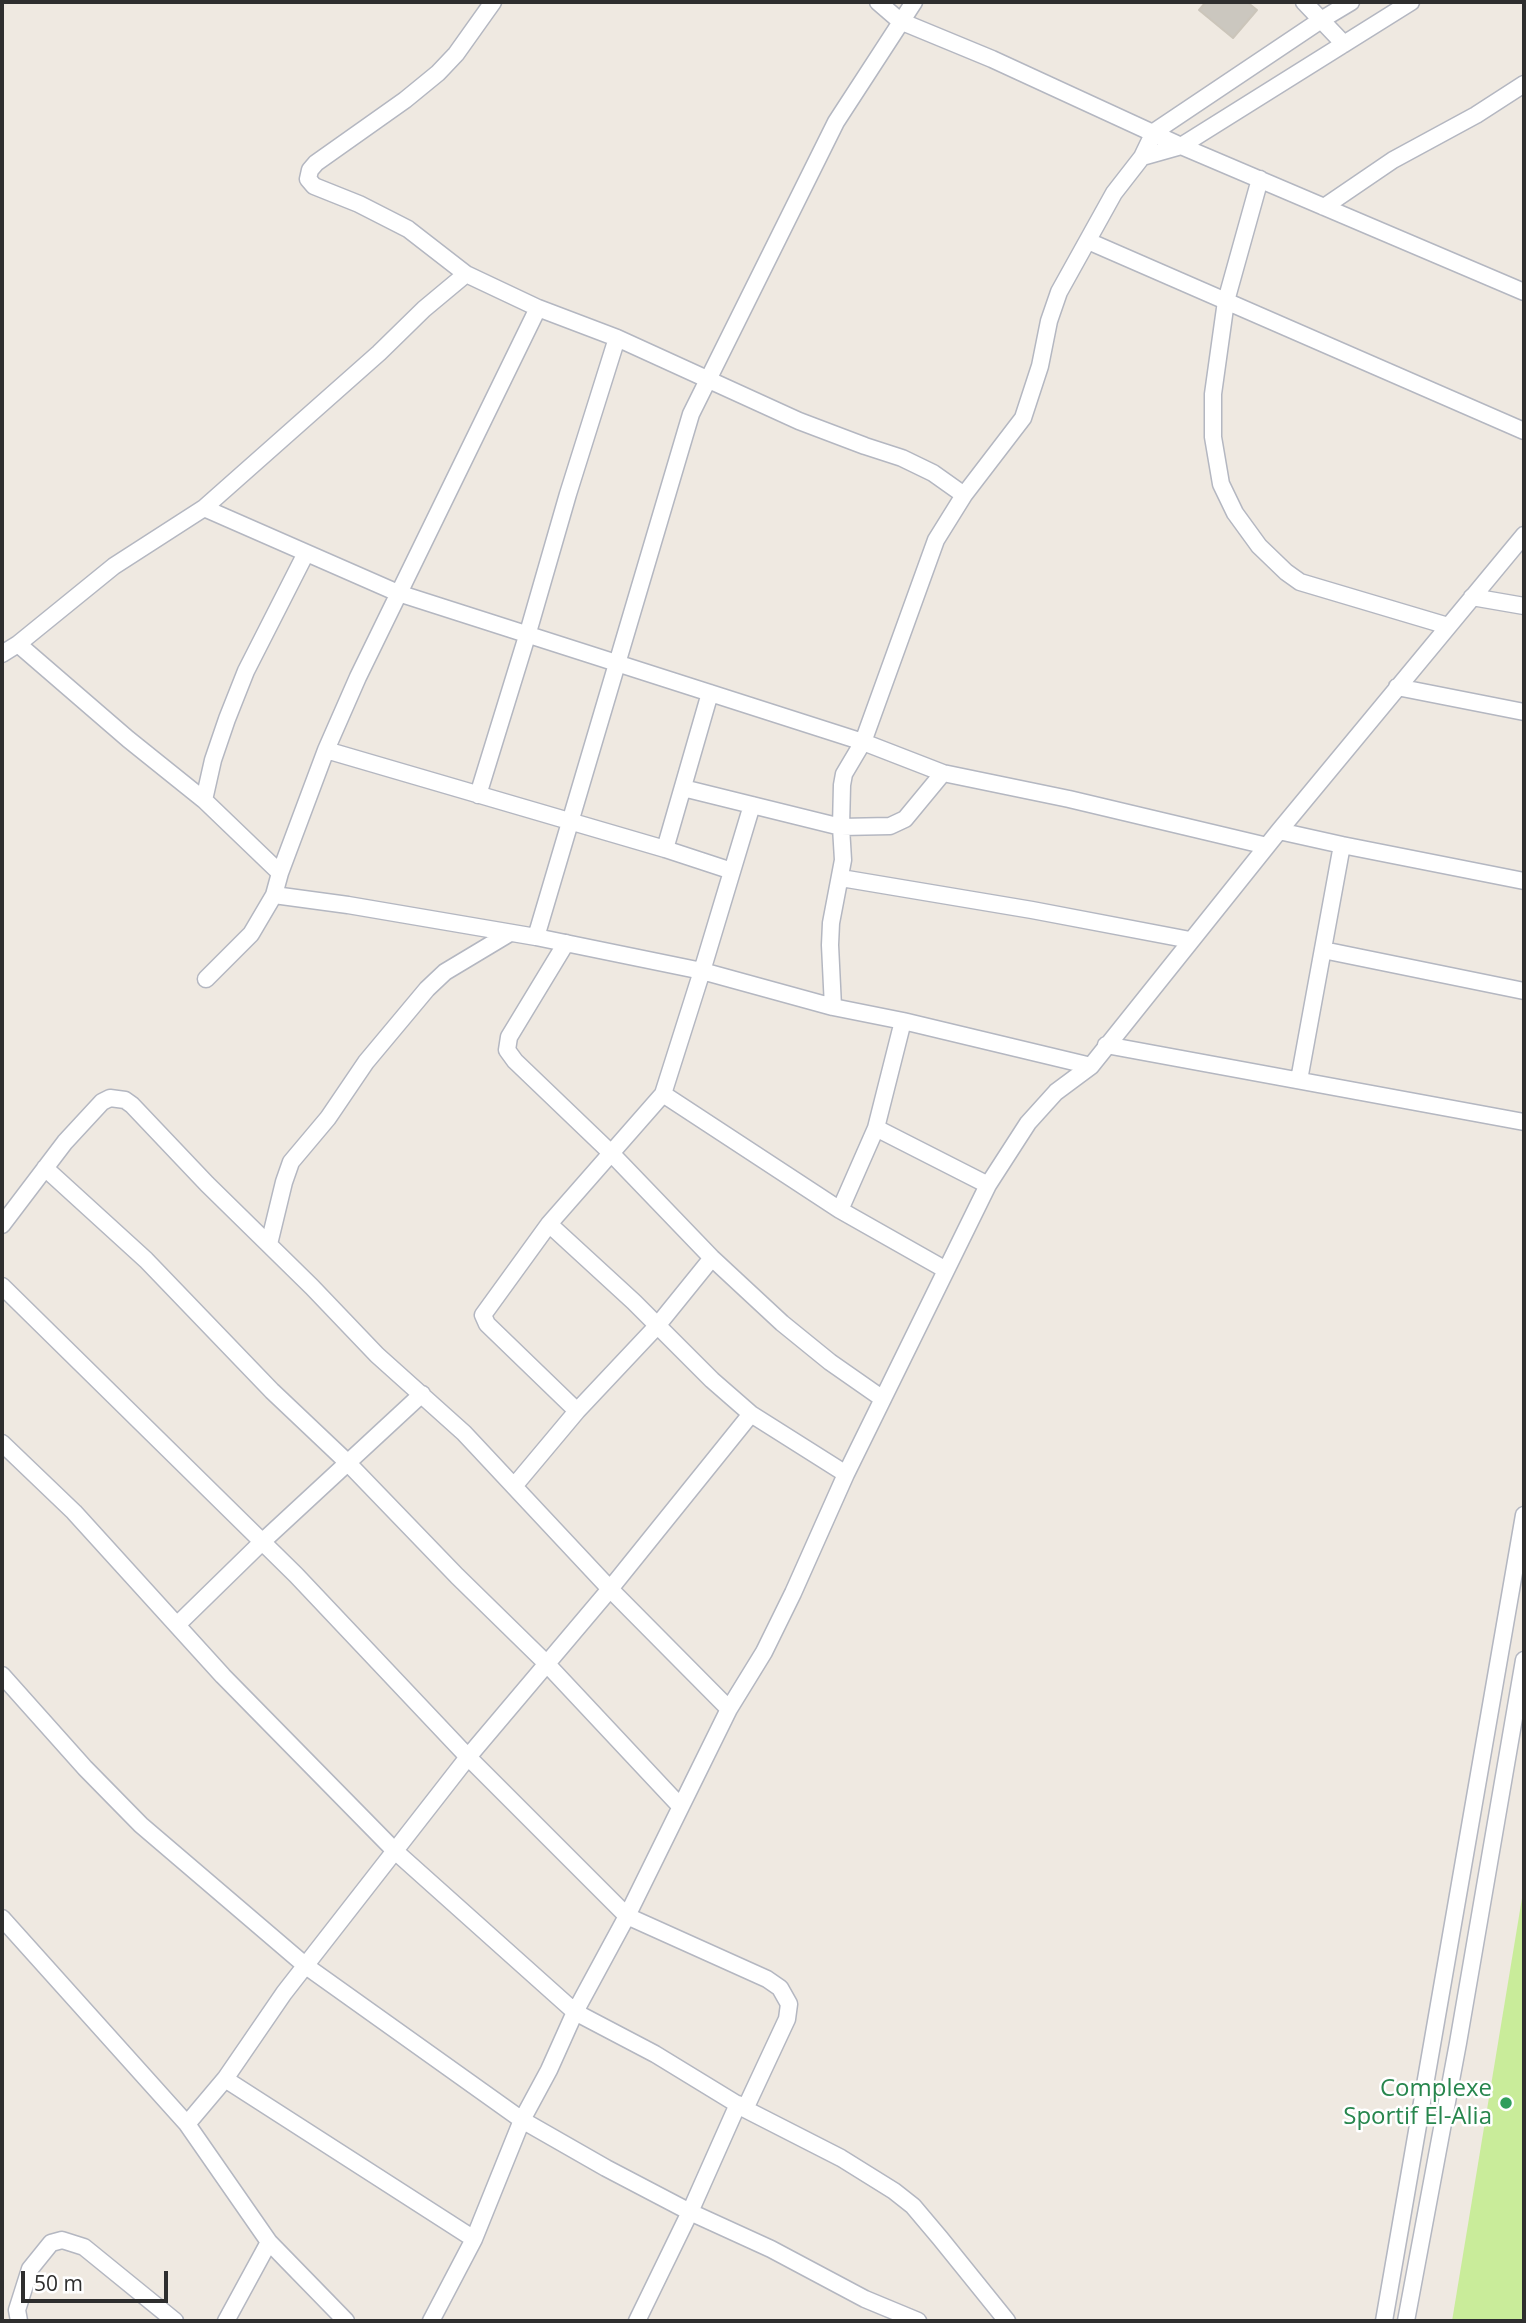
<!DOCTYPE html>
<style>
body{margin:0}
#map{position:relative;width:1526px;height:2323px;overflow:hidden;background:#efe9e1;font-family:"Open Sans",sans-serif}
canvas{display:block}
.frame{position:absolute;inset:0;border:4px solid #2e2e2e;pointer-events:none}
.scale{position:absolute;left:21px;top:2271px;width:147px;height:32px;box-sizing:border-box;border:4px solid #2e2e2e;border-top:0;padding-left:9px;font-size:21px;line-height:24px;white-space:nowrap;color:#2e2e2e;-webkit-text-stroke:5px #fff;paint-order:stroke}
</style>
<div id="map">
<canvas width="1526" height="2323"></canvas>
<div class="frame"></div>
<div class="scale">50 m</div>
</div>
<script>
const ctx = document.querySelector('canvas').getContext('2d');
ctx.lineJoin = 'round';
function fillPath(path, color) { ctx.fillStyle = color; ctx.fill(path, 'evenodd'); }
const shape = rows => new Path2D(rows.map(r => 'M' + r).join(''));
function strokePath(path, color, width, dash) { ctx.strokeStyle = color; ctx.lineWidth = width; ctx.lineCap = dash ? 'butt' : 'round'; ctx.setLineDash(dash || []); ctx.stroke(path); }
function label(font, color, halo, rows, align = 'center') {
  ctx.font = font + ' "Open Sans",sans-serif'; ctx.lineWidth = 5; ctx.setLineDash([]); ctx.textBaseline = 'middle'; ctx.strokeStyle = halo; ctx.fillStyle = color; for (const [text, x, y, turn = 0] of rows) {
    ctx.save(); ctx.translate(x, y); ctx.rotate((+turn || 0) * Math.PI / 180); ctx.textAlign = isNaN(turn) ? turn : align; if (halo) ctx.strokeText(text, 0, 0); ctx.fillText(text, 0, 0); ctx.restore();
  }
}
fillPath(shape([
 [1524,1886,1524,2321,1452,2321]
]), '#c9ec9a');
const building = shape([
 [1206,2,1247,2,1257,10,1233,38,1199,10,1206,2]
]);
fillPath(building, '#cbc7bf');
strokePath(building, '#cbc5ba', 2);
const minor = shape([
 [493,2,456,54,438,73,405,100,316,163,310,170,308,179,314,186,359,204,408,229,466,274,538,308],
 [878,2,900,21,992,59,1181,146,1524,292],
 [1304,2,1344,44],
 [1142,157,1181,146,1411,2],
 [1260,179,1226,301,1213,394,1213,437,1221,484,1235,513,1259,546,1286,572,1300,582,1448,626],
 [1324,207,1393,160,1476,115,1524,84],
 [1088,241,1524,431],
 [204,508,398,593,863,742,844,774,842,785,841,827,843,860,831,923,830,945,833,1007],
 [1472,597,1524,606],
 [2,654,18,644],
 [1397,687,1524,712],
 [326,750,665,849,732,871],
 [683,788,841,827,890,826,905,819,943,773],
 [478,795,527,636,568,494,617,338],
 [204,800,213,760,227,719,246,671,306,553],
 [1279,831,1342,845,1299,1080],
 [1342,845,1524,881],
 [1267,846,1069,799,943,773,863,742,936,540,964,495,1023,418,1040,366,1049,321,1059,292,1114,193,1142,157,1154,132,1321,20,1351,2],
 [665,849,710,693],
 [280,873,204,800,128,739,18,644,114,566,204,508,379,353,424,309,466,274],
 [841,878,1032,910,1190,940],
 [274,895,348,905,536,937,702,971,833,1007,903,1021,1091,1066],
 [536,937,691,414,836,122,914,2],
 [566,943,509,1037,507,1050,515,1061,611,1153,712,1258,782,1323,830,1362,883,1399],
 [1323,950,1524,991],
 [206,979,251,934,274,895,280,873,326,750,358,677,538,308,617,338,799,421,865,446,902,458,933,473,964,495],
 [1106,1045,1524,1122],
 [663,1094,840,1210,946,1270],
 [876,1128,988,1185],
 [45,1168,146,1260,272,1391,347,1462,457,1576,546,1663,680,1806],
 [840,1210,876,1128,903,1021],
 [549,1224,634,1302,712,1380,751,1414,846,1474],
 [2,1225,65,1142,102,1102,110,1098,125,1100,132,1105,207,1184,312,1287,377,1355,464,1433,610,1589,729,1709],
 [269,1244,284,1182,291,1162,328,1118,366,1062,427,989,445,972,510,933],
 [2,1286,296,1575,468,1757,627,1916,767,1979,780,1988,789,2004,787,2019,745,2109],
 [577,1411,487,1324,483,1315,549,1224,663,1094,702,971,752,805],
 [2,1443,74,1512,223,1676,395,1851,575,2012,655,2054,745,2109,841,2158,894,2191,913,2206,940,2238,1007,2321],
 [515,1485,577,1411,657,1326,712,1258],
 [177,1625,262,1542,422,1394],
 [2,1675,85,1768,141,1825,189,1866,306,1966,522,2120,606,2168,690,2212,771,2249,865,2299,918,2321],
 [2,1918,187,2124,269,2242,346,2321],
 [225,2079,474,2239],
 [187,2124,225,2079,284,1993,468,1757,610,1589,751,1414],
 [19,2321,17,2310,30,2269,51,2243,62,2240,84,2247,175,2321],
 [226,2321,269,2242],
 [431,2321,474,2239,522,2120,549,2070,575,2012,627,1916,729,1709,764,1652,793,1593,846,1474,988,1185,1028,1123,1056,1092,1091,1066,1279,831,1524,535],
 [637,2321,690,2212,738,2104],
 [1384,2321,1524,1515],
 [1406,2321,1458,2043,1524,1660]
]);
strokePath(minor, '#b4b7c1', 19);
strokePath(minor, '#fff', 16);
for (const [x, y, r, color] of [
 [1506,2103,7,"#2e9e5b"]
]) { const dot = new Path2D(); dot.arc(x, y, r, 0, 2 * Math.PI); ctx.fillStyle = color; ctx.fill(dot); strokePath(dot, '#fff', 2.5); }
label('24px', '#27864d', '#fff', [
 ["Complexe",1492,2089],
 ["Sportif El-Alia",1492,2117]
], 'right');
</script>
